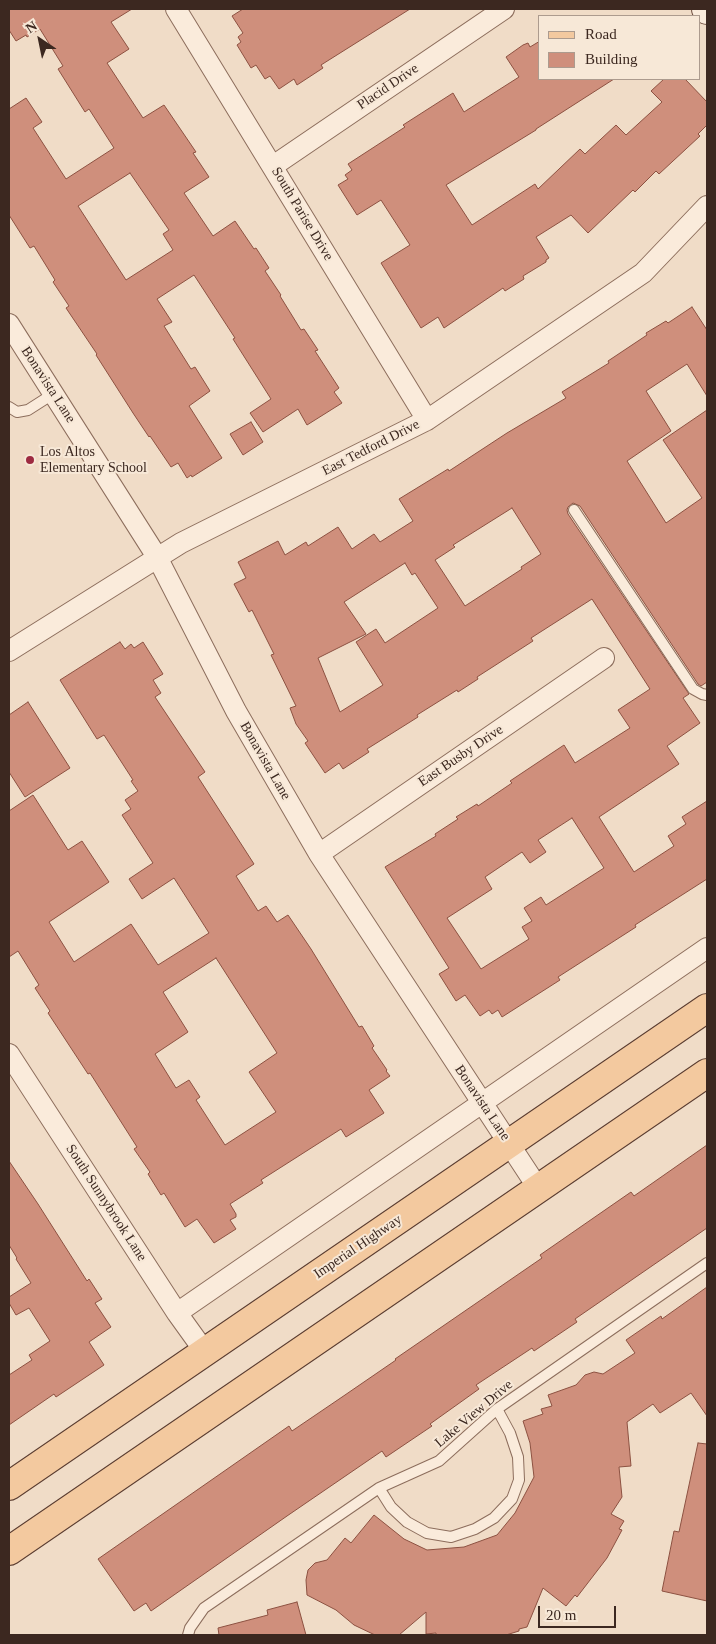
<!DOCTYPE html>
<style>
body{margin:0}
#map{position:relative;width:716px;height:1644px;overflow:hidden;background:#f0dcc7;font-family:"Times New Roman",serif}
canvas{display:block}
.frame{position:absolute;inset:0;border:10px solid #3c2820;pointer-events:none}
.legend{position:absolute;left:538px;top:15px;width:162px;height:65px;box-sizing:border-box;background:#f7e8d7;border:1px solid #ac9b8e;margin:0;padding:6px 9px;list-style:none;font-size:15px;color:#3c2820}
.legend li{display:flex;align-items:center;gap:10px;height:25px}
.legend b{width:25px;border:1px solid #ac9b8e}
.north{position:absolute;left:15px;top:15px;width:50px;height:50px;-webkit-text-stroke:4px #f7e8d7;paint-order:stroke;rotate:326deg;font-size:14px;font-weight:700;line-height:20px;text-align:center;color:#3c2820}
.north::after{content:'';display:block;margin:auto;width:18px;height:22px;background:#3c2820;clip-path:polygon(50% 0,100% 100%,50% 72%,0 100%)}
.scale{position:absolute;left:538px;top:1606px;width:78px;height:22px;box-sizing:border-box;border:2px solid #3c2820;border-top:0;padding-left:6px;font-size:15px;line-height:18px;white-space:nowrap;color:#3c2820;-webkit-text-stroke:4px #f7e8d7;paint-order:stroke}
</style>
<div id="map">
<canvas width="716" height="1644"></canvas>
<div class="frame"></div>
<ul class="legend">
<li><b style="height:6px;background:#f3c99f"></b>Road</li>
<li><b style="height:14px;background:#cf8f7c"></b>Building</li>
</ul>
<div class="north">N</div>
<div class="scale">20 m</div>
</div>
<script>
const ctx = document.querySelector('canvas').getContext('2d');
ctx.lineJoin = 'round';
function fillPath(path, color) { ctx.fillStyle = color; ctx.fill(path, 'evenodd'); }
const shape = rows => new Path2D(rows.map(r => 'M' + r).join(''));
function strokePath(path, color, width, dash) { ctx.strokeStyle = color; ctx.lineWidth = width; ctx.lineCap = dash ? 'butt' : 'round'; ctx.setLineDash(dash || []); ctx.stroke(path); }
function label(font, color, halo, rows, align = 'center') {
  ctx.font = font + ' "Times New Roman",serif'; ctx.lineWidth = 4; ctx.setLineDash([]); ctx.textBaseline = 'middle'; ctx.strokeStyle = halo; ctx.fillStyle = color; for (const [text, x, y, turn = 0] of rows) {
    ctx.save(); ctx.translate(x, y); ctx.rotate((+turn || 0) * Math.PI / 180); ctx.textAlign = isNaN(turn) ? turn : align; if (halo) ctx.strokeText(text, 0, 0); ctx.fillText(text, 0, 0); ctx.restore();
  }
}
const building = shape([
 [9,9,132,9,111,22,129,49,107,63,143,118,164,105,196,152,193,153,209,177,184,193,213,236,235,221,254,249,256,248,269,268,265,271,281,295,280,296,301,330,304,329,318,350,315,351,339,388,334,392,342,403,307,425,298,409,263,432,250,413,271,399,233,339,235,338,194,275,157,299,172,322,164,326,191,369,195,367,210,391,189,406,222,458,192,477,191,475,187,478,178,463,171,467,150,436,149,437,133,413,96,355,97,354,66,308,69,306,53,282,55,280,34,246,30,248,9,215,9,109,26,98,42,122,33,128,66,179,114,148,89,109,85,112,58,69,63,66,40,29,27,37,26,35,16,41,9,30,9,9],
 [130,173,169,230,163,234,173,250,126,280,78,206,130,173],
 [243,9,410,9,321,65,323,68,297,85,294,79,279,89,270,76,265,79,256,65,251,68,237,45,241,42,238,37,243,33,232,16,243,9],
 [540,41,540,79,614,79,536,129,536,130,446,185,472,225,535,184,538,189,580,149,585,154,616,125,626,135,662,102,651,91,664,79,685,79,707,102,707,125,698,134,700,136,659,174,656,171,635,192,633,190,588,233,571,215,536,237,549,258,546,260,546,262,523,276,524,279,505,291,503,288,444,328,438,317,421,328,381,263,410,245,381,200,357,215,338,185,348,179,345,175,352,170,348,164,405,127,403,125,453,93,464,112,519,77,506,57,523,45,528,43,530,47,540,41],
 [692,307,707,330,707,396,687,364,646,391,671,431,627,461,666,523,702,498,663,440,707,410,707,682,701,686,698,684,580,506,573,503,568,507,567,510,568,514,689,694,683,698,700,723,667,746,679,764,599,817,634,872,674,846,668,836,686,824,682,817,707,801,707,879,635,925,636,927,558,977,560,980,502,1017,498,1010,492,1014,489,1010,480,1016,465,995,456,1001,439,974,449,968,385,867,436,836,435,834,458,819,456,817,477,804,478,806,512,783,510,781,564,745,575,763,630,728,618,710,650,689,592,599,531,638,533,641,477,677,478,679,458,692,457,690,417,715,418,717,367,749,369,752,343,769,339,763,325,773,305,743,308,741,296,724,290,708,296,706,271,655,274,654,252,610,249,612,234,584,246,578,238,562,278,541,285,555,306,542,308,546,338,527,352,549,374,534,380,542,413,521,399,499,448,469,449,471,507,433,566,398,562,392,609,363,608,361,647,335,646,333,666,321,668,323,692,307],
 [512,508,541,554,521,567,522,569,465,606,435,560,455,547,453,545,512,508],
 [405,563,412,575,415,573,438,608,385,643,376,629,356,642,383,685,340,712,318,658,366,634,344,602,405,563],
 [572,818,604,868,546,905,541,897,524,908,532,921,522,927,529,939,481,969,447,918,492,889,485,877,522,852,530,863,546,852,538,840,572,818],
 [251,422,263,442,243,455,230,434,251,422],
 [120,642,125,649,131,644,134,648,143,642,163,674,153,680,161,693,155,697,205,772,198,777,254,864,236,876,258,911,266,906,277,922,288,915,311,949,359,1027,362,1026,374,1046,372,1048,387,1070,386,1071,390,1076,369,1090,384,1113,346,1137,341,1129,261,1180,263,1183,230,1204,236,1214,236,1217,230,1220,236,1229,214,1243,197,1219,185,1227,164,1193,161,1195,148,1174,150,1172,134,1149,137,1147,90,1073,88,1074,48,1013,50,1011,35,988,39,985,18,951,9,957,9,811,33,795,68,850,82,841,109,882,49,922,74,962,131,924,158,965,209,933,174,878,142,899,129,879,153,863,122,815,131,809,125,800,138,791,131,781,133,780,104,735,97,739,60,680,120,642],
 [216,958,277,1053,249,1072,276,1112,225,1145,196,1100,200,1097,189,1080,176,1088,155,1054,188,1032,163,992,216,958],
 [28,702,70,768,25,797,9,772,9,715,28,702],
 [707,1145,707,1228,575,1319,577,1322,534,1351,532,1348,476,1385,479,1389,430,1424,432,1426,386,1457,382,1451,287,1516,151,1611,146,1603,134,1611,98,1559,289,1426,292,1431,345,1395,396,1360,395,1359,542,1258,540,1255,631,1192,634,1196,707,1145],
 [9,1161,38,1204,87,1281,89,1279,102,1299,95,1303,111,1327,89,1342,104,1365,56,1397,54,1394,9,1425,9,1375,32,1360,29,1355,50,1341,29,1308,16,1315,9,1303,9,1297,31,1283,16,1259,17,1258,9,1245,9,1161],
 [707,1287,707,1416,691,1393,660,1413,653,1404,627,1422,631,1466,619,1467,622,1497,611,1514,624,1521,619,1529,622,1530,607,1558,577,1597,575,1595,566,1606,543,1588,527,1627,519,1629,519,1631,506,1635,436,1635,436,1633,426,1634,426,1612,399,1635,375,1635,354,1625,336,1610,307,1595,306,1580,308,1570,315,1563,327,1560,345,1538,351,1543,374,1515,404,1539,427,1550,464,1547,497,1535,515,1513,534,1477,530,1443,523,1421,543,1414,541,1409,552,1406,548,1395,576,1385,585,1375,594,1372,603,1374,635,1353,626,1340,661,1316,662,1319,707,1287],
 [698,1443,707,1444,707,1601,662,1591,674,1531,679,1532,698,1443],
 [297,1602,306,1635,219,1635,218,1628,268,1615,267,1610,297,1602]
]);
fillPath(building, '#cf8f7c');
strokePath(building, '#8c5141', 1);
const service = shape([
 [9,407,17,412,28,410,53,394],
 [574,510,693,689,702,694,707,695],
 [379,1488,391,1507,407,1522,427,1533,451,1537,475,1529,494,1518,512,1499,519,1480,518,1457,510,1433,497,1409],
 [188,1635,190,1628,204,1608,379,1488,439,1461,497,1409,707,1263]
]);
const minor = shape([
 [176,9,427,420],
 [273,166,504,9],
 [9,324,157,557,236,711,319,854,538,1188],
 [9,651,181,543,427,420,643,273,707,206],
 [319,854,604,658],
 [9,1054,177,1313,205,1352],
 [177,1313,707,948]
]);
const secondary = shape([
 [706,9,707,10]
]);
const primary = shape([
 [9,1486,707,1008],
 [9,1551,707,1073]
]);
strokePath(service, '#8c6d5c', 12);
strokePath(minor, '#8c6d5c', 22);
strokePath(secondary, '#6e4e3f', 30);
strokePath(primary, '#5a3c30', 30);
strokePath(service, '#faebdb', 10);
strokePath(minor, '#faebdb', 20);
strokePath(secondary, '#faebdb', 28);
strokePath(primary, '#f3c99f', 28);
for (const [x, y, r, color] of [
 [30,460,5,"#9d2a40"]
]) { const dot = new Path2D(); dot.arc(x, y, r, 0, 2 * Math.PI); ctx.fillStyle = color; ctx.fill(dot); strokePath(dot, '#f7e8d7', 2); }
label('14px', '#3c2820', '#f7e8d7', [
 ["Placid Drive",388,87,-34],
 ["South Parise Drive",302,214,59],
 ["Bonavista Lane",48,385,57],
 ["East Tedford Drive",371,448,-27],
 ["East Busby Drive",461,756,-34],
 ["Bonavista Lane",265,761,60],
 ["Bonavista Lane",482,1103,56],
 ["South Sunnybrook Lane",106,1203,57],
 ["Imperial Highway",358,1247,-34],
 ["Lake View Drive",474,1414,-40]
]);
label('14px', '#3c2820', '#f7e8d7', [
 ["Los Altos",40,452],
 ["Elementary School",40,468]
], 'left');
</script>
